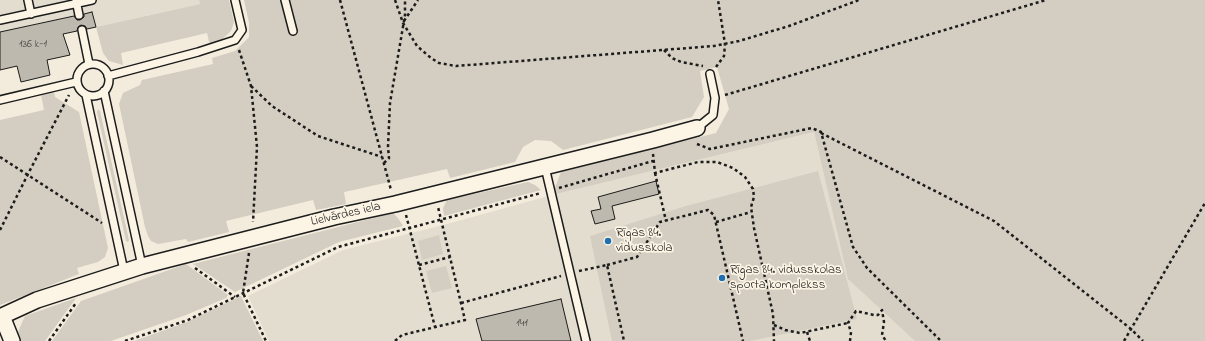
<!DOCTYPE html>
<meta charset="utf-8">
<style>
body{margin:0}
canvas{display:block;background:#f3ecdd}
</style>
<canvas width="1205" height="341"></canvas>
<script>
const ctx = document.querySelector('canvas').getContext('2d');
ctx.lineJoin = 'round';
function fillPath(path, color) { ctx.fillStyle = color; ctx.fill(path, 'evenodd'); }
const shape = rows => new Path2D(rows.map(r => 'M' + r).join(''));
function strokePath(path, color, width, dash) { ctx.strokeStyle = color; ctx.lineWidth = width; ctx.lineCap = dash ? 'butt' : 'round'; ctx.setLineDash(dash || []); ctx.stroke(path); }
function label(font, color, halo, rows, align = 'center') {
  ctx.font = font + ' "Indie Flower",sans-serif'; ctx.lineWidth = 3.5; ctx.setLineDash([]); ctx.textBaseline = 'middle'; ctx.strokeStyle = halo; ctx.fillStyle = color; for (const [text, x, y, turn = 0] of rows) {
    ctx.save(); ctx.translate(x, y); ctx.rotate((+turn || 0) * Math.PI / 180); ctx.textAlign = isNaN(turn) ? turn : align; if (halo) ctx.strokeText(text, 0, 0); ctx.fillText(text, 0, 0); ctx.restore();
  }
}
fillPath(shape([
 [0,0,199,0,200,4,0,48],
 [814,132,848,278,915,341,269,341,248,296,343,250,447,224,552,195]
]), '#e3ddcf');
fillPath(shape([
 [199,0,229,0,234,22,231,31,219,42,210,46,207,33,121,53,123,65,109,61,103,53,96,27,200,4],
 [244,0,1205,0,1205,341,915,341,848,279,814,132,552,195,561,172,716,133,729,109,717,67,700,71,704,97,692,117,563,150,551,141,535,140,523,147,515,162,450,178,447,169,349,191,344,192,346,204,316,210,313,200,226,221,229,232,188,242,186,239,158,244,151,241,148,236,145,227,119,104,123,93,140,85,142,80,213,64,212,58,235,51,249,37,249,23],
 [54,92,55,97,79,112,108,248,105,257,98,262,77,268,79,274,0,305,0,120,44,110,41,95],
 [98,109,100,111,129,240,128,242,126,241,97,112],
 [818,171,857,319,750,341,612,341,590,236,686,206],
 [528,182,535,185,541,190,444,216,443,208,447,200],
 [393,213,398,218,403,226,339,242,235,292,193,264],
 [439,235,443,254,422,260,418,241],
 [186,264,228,295,226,298,186,315,111,341,52,341,81,301],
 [446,266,452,288,432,293,426,271],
 [241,296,263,341,134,341,187,322],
 [76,298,45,341,19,341,17,334,25,316]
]), '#d3cec1');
const building = shape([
 [92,12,96,27,87,29,85,26,81,25,78,27,77,31,63,34,70,55,47,60,50,75,21,82,17,66,0,70,0,32,74,16,77,20,80,20,84,17,84,14,92,12],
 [656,181,659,194,612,206,615,219,595,224,591,211,601,209,598,197,656,181],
 [561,299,571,341,482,341,476,319,561,299]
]);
fillPath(building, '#beb9ae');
strokePath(building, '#1c1c1c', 1);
const lane = shape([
 [28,0,31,14],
 [76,0,79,15],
 [285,0,293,31],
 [0,20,92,0],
 [82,30,89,64],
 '77 80a16 16 0 1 1 32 0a16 16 0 1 1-32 0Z',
 [108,76,198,52,235,40,242,30,235,0],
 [104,91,142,266],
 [86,95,124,271],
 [0,100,76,82],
 [697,128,713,115,715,98,710,74],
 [545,167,586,341]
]);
const street = shape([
 [2,316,12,341],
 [0,317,37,300,142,266,334,217,395,204,653,140,697,128]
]);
strokePath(lane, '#1c1c1c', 10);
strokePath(street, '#1c1c1c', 18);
strokePath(shape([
 [340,0,391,190],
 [395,0,403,23,417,46,431,58,439,63,456,66,714,46,739,41,789,26,859,0],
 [404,21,418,0],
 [239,50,251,86,257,147,253,222],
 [664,50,672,58,681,62,703,66],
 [716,67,724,56,725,44,718,0],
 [251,86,272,106,318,136,382,157],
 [725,95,1046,0],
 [821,133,994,221,1131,329,1143,341],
 [697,144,710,149,812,128,821,132,853,247,867,268,941,341],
 [653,154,655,173,698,162,717,162,733,168,745,177,753,189,754,197,751,207,754,228,773,314,774,341],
 [0,157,102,223],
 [384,163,389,158,388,147,390,103,405,15,405,0],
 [655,173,666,221],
 [559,188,653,161],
 [406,215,435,327],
 [716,222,751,212],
 [0,230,28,174,69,95],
 [249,253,243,293,266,341],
 [419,265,450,257],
 [607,265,637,257,660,222,708,210,714,215,743,341],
 [195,268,235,297],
 [579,271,607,265,624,341],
 [461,303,561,276],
 [774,325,785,330,800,333,848,323],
 [807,332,810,341],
 [49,341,76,303],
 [125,341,188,320,338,247,541,193],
 [395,341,402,335,465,320,438,207],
 [850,341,851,332,848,323,856,311,874,315,878,315,882,310,884,322,882,335,886,341],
 [1124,341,1205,203]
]), '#1c1c1c', 2.5, [3, 3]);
strokePath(lane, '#fcf5e5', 7);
strokePath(street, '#fcf5e5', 15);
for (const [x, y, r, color] of [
 [608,241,4,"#1f6fb2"],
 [722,278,4,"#1f6fb2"]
]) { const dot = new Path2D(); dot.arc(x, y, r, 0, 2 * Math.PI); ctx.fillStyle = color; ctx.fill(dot); strokePath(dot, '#fcf5e5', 1.5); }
label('11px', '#444340', null, [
 ["136 k-1",33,45],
 ["141",522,324]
]);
label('13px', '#1c1c1c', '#fcf5e5', [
 ["Lielvārdes iela",346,215,-13]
]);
label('13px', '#1c1c1c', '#fcf5e5', [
 ["Rīgas 84.",616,234],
 ["vidusskola",616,249],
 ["Rīgas 84. vidusskolas",730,271],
 ["sporta komplekss",730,286]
], 'left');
</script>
